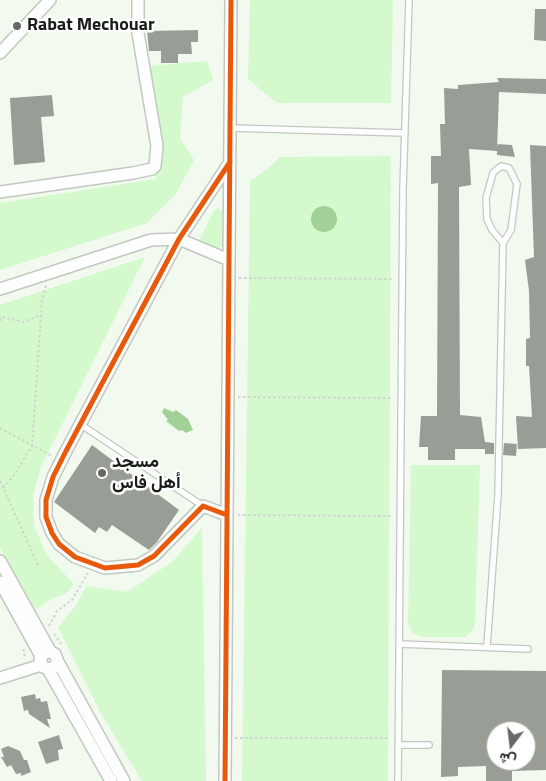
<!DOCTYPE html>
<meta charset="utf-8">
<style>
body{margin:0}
#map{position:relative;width:546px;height:781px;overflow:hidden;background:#f2faf0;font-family:"Titillium Web",Vazirmatn,sans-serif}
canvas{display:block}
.north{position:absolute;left:486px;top:721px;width:50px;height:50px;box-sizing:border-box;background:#fff;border:1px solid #a3a5a3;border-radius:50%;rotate:195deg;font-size:14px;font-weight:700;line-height:20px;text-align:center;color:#191d18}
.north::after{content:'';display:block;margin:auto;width:18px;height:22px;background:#656a64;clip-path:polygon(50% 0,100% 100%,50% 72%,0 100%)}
</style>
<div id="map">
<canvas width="546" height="781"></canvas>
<div class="north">ش</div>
</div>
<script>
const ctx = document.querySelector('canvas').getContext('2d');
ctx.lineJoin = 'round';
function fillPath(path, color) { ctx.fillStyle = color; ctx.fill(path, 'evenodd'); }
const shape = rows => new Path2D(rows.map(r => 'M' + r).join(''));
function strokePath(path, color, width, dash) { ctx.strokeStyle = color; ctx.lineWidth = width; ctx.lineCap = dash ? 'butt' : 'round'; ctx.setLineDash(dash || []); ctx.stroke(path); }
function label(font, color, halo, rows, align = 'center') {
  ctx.font = font + ' "Titillium Web",Vazirmatn,sans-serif'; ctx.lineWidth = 5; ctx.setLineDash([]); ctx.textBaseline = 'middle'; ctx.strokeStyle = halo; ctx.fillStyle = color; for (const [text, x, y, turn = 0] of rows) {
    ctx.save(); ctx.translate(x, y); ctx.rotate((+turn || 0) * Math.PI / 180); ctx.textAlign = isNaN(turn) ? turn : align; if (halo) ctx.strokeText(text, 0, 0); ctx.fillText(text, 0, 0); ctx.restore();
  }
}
fillPath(shape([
 [250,0,393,0,391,103,277,103,248,79],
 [207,61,213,80,183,97,180,138,194,160,175,195,147,223,0,270,0,203,156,179,149,66],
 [391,156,388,781,242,781,250,181,266,170,280,157],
 [218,208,225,213,225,243,219,248,202,244,200,239,214,210],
 [145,257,42,465,33,495,34,525,46,554,74,584,66,594,53,598,35,610,0,548,0,305],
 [411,465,480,465,475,622,474,628,466,637,422,637,413,633,408,624],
 [202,528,206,781,142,781,99,710,58,627,72,611,87,586,127,592,172,562]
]), '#d4f9cc');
fillPath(shape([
 '311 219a13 13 0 1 1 26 0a13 13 0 1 1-26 0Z',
 [164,408,173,412,176,410,188,419,193,430,186,433,182,430,179,431,166,421,168,420,162,412]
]), '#a2d198');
fillPath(shape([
 [535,9,546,9,546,41,534,40],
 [198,30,198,42,191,42,192,54,178,54,178,63,161,63,161,51,149,51,147,31],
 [497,78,546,79,546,94,499,92,497,151,469,149,471,185,459,187,460,415,481,417,485,442,494,443,494,454,485,454,485,449,455,449,455,460,428,460,428,447,419,447,421,416,437,416,438,183,431,184,431,156,441,156,440,124,445,124,444,88,458,89,458,85,499,82],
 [52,95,54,116,41,117,45,162,14,165,10,98],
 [497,144,512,145,515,157,497,155],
 [530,145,546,146,546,448,518,449,516,416,532,417,529,366,526,366,526,339,530,338,529,291,525,260,534,257],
 [504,443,517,444,516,456,503,455],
 [92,445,179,510,157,542,149,550,112,525,107,532,99,527,95,533,54,502],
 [442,670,546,671,546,770,512,771,512,781,486,781,486,766,458,767,458,776,441,777],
 [496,731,526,731,526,761,496,761],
 [35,694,36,699,40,698,41,702,47,701,51,719,47,719,50,728,29,714,28,710,24,711,21,697],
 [59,735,63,749,58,750,59,760,46,764,38,742],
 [8,746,20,751,24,760,27,760,31,772,21,776,21,773,16,774,11,765,7,767,1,757,4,757,1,749]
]), '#989e96');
const lane = shape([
 [230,128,404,133],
 [80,424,203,506],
 [400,644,528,649],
 [487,646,498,495,503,243,511,230,517,184,509,168,501,166,493,173,486,198,487,219,492,230,503,243],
 [398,745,429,745],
 [398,781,403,189,409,0]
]);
const street = shape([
 [0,53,50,0],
 [0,192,133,173,152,169,155,166,157,146,138,33,138,0],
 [0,289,151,240,179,239,229,260],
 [227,515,203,506,154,556,138,565,105,568,75,557,59,544,52,533,46,517,46,500,53,477,66,451,179,239,230,162],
 [0,561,50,651],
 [0,582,41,656],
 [58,662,54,667,48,669,43,667,40,659,46,651,55,654,58,662,124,781],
 [48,669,111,781],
 [0,678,41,665],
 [225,781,231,0]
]);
strokePath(lane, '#c2c8c1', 8);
strokePath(street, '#c2c8c1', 14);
strokePath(shape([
 [239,278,394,279],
 [0,321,2,317,23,322,41,315],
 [238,397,393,398],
 [0,428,52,456],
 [0,481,39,567],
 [3,488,15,474,32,446,42,301,46,285],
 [238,515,393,516],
 [49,626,57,611,72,600,88,573],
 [54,634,61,644],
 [24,649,23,652,26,658],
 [235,738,390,738]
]), '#d1d3d0', 2, [2.5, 2.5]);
strokePath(lane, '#fdfefd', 5.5);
strokePath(street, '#fdfefd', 11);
strokePath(shape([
 [227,515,203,506,154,556,138,565,105,568,75,557,59,544,52,533,46,517,46,500,53,477,66,451,179,239,230,162],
 [225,781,231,0]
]), '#e8590c', 5);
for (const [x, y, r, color] of [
 [17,26,5,"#656a64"],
 [102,473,5,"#656a64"]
]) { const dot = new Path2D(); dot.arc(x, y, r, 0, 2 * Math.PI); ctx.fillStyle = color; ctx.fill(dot); strokePath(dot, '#fff', 2); }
label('bold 18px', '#191d18', '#fff', [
 ["Rabat Mechouar",27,26],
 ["مسجد",112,463],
 ["أهل فاس",112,484]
], 'left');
</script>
